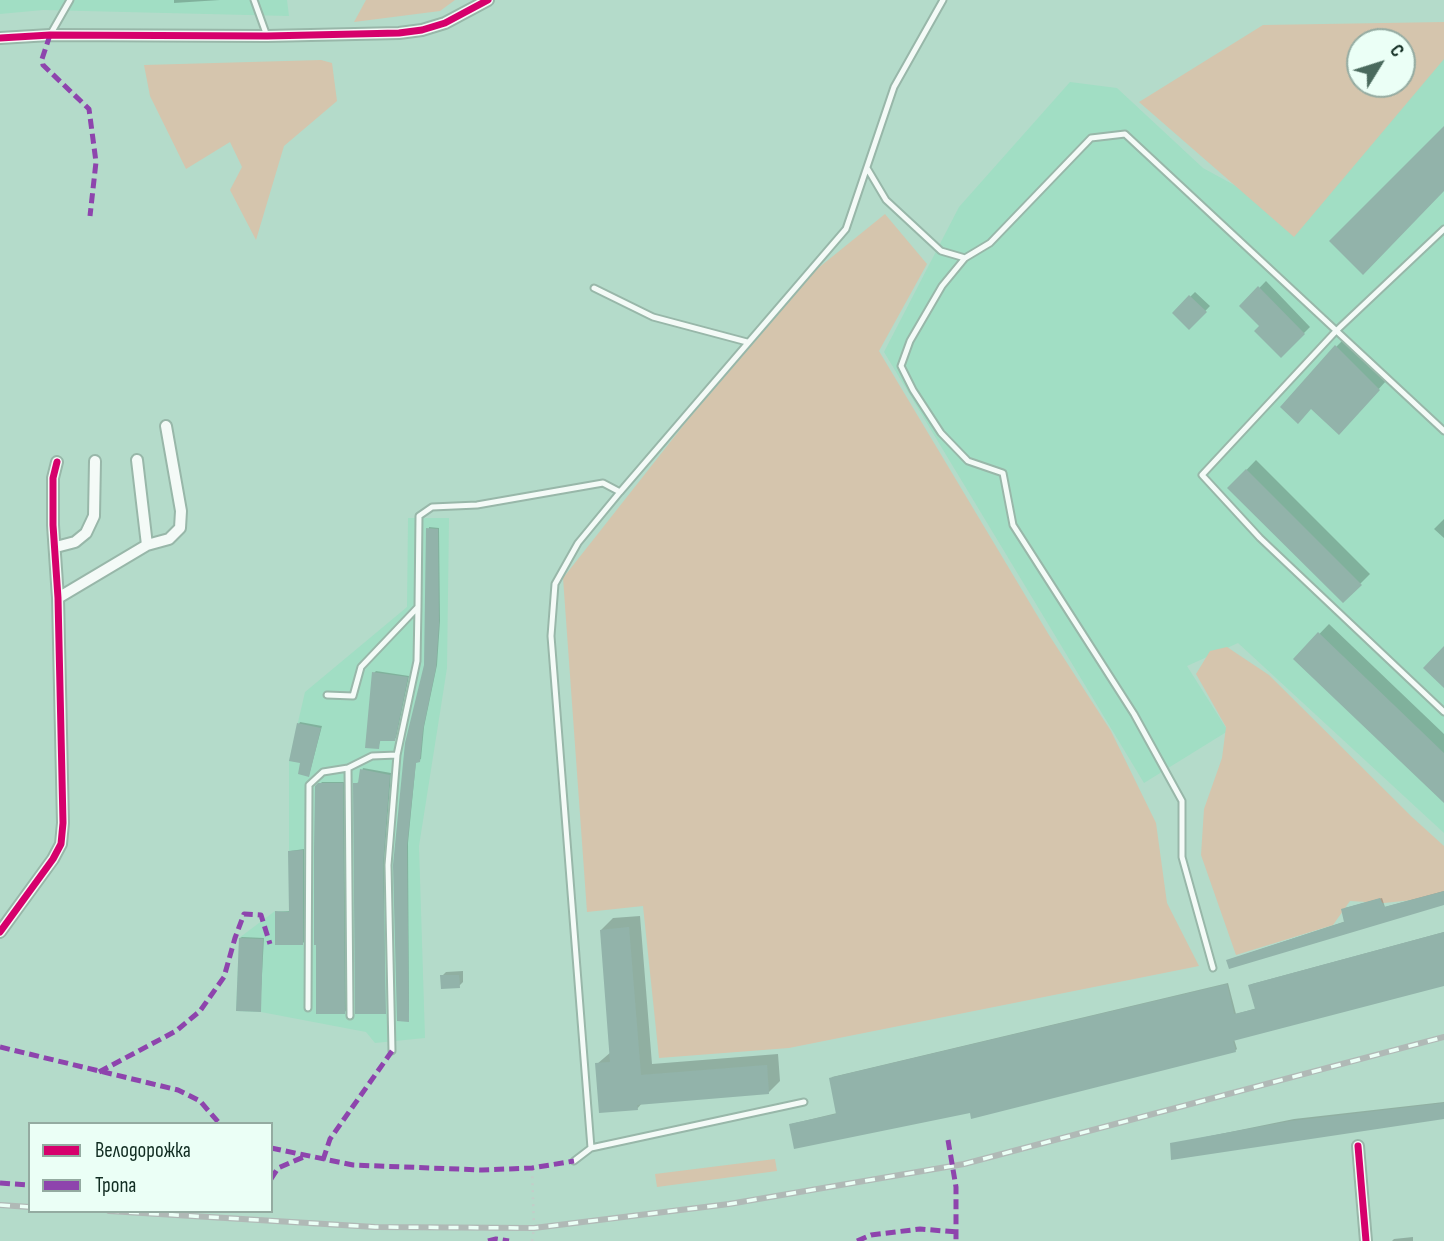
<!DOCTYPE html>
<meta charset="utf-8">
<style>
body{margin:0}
#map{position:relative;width:1444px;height:1241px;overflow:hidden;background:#b4dbca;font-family:"Sofia Sans Condensed",sans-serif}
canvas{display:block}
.legend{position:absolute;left:28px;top:1122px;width:245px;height:91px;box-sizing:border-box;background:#ebfff6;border:2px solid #94aba1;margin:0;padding:9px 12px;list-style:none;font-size:21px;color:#112d22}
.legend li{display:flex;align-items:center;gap:14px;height:35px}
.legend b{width:35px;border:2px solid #94aba1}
.north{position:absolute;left:1346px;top:28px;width:70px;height:70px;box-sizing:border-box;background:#ebfff6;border:2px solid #94aba1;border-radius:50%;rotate:52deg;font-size:19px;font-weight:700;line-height:28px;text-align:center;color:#112d22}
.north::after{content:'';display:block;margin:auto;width:24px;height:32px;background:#4a6a5d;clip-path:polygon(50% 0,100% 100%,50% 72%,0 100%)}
</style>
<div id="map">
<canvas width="1444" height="1241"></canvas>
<ul class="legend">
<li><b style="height:9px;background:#d6006c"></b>Велодорожка</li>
<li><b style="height:9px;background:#8e44ad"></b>Тропа</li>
</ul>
<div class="north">С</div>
</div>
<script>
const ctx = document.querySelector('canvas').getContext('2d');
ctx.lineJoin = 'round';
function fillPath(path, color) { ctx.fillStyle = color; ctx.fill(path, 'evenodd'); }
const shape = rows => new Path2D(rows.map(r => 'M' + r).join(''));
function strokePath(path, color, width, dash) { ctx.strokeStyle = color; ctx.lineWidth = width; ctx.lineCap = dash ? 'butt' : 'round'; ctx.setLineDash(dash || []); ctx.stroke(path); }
fillPath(shape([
 [0,0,287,0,289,16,43,10,0,14],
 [1444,52,1444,833,1238,643,1187,666,1228,731,1144,783,884,352,959,207,1070,82,1117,88,1203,168,1302,222],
 [408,518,449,518,447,668,419,846,425,1038,375,1043,366,1032,261,1012,236,1011,239,938,275,911,289,911,289,761,305,692,407,607]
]), '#a1dec4');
fillPath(shape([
 [366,0,455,0,440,11,354,22],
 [1444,22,1444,59,1294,237,1139,102,1263,25],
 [1360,42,1402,42,1402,84,1360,84],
 [321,60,332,63,337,101,284,146,256,240,230,190,242,167,230,142,186,169,150,96,144,65],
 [885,214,927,264,879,351,1049,635,1111,731,1156,823,1167,903,1199,966,789,1048,659,1058,643,906,587,912,563,578,686,422,817,269],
 [1227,647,1269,675,1412,817,1444,846,1444,900,1413,900,1384,903,1350,901,1333,925,1236,955,1201,855,1204,809,1222,758,1226,727,1196,674,1210,651],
 [775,1159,777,1171,657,1187,655,1174]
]), '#d5c5ad');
fillPath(shape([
 [174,0,220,0,174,3],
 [1266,281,1310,327,1281,356,1262,326,1242,306],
 [1195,292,1210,306,1189,328,1174,313],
 [1343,340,1386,381,1346,425,1336,347],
 [1256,460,1370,574,1343,601,1229,488],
 [1444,519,1444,538,1434,529],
 [429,527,439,528,440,621,437,665,424,727,421,759,416,761,408,843,409,1020,395,865,425,665],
 [1329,624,1444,734,1444,801,1295,659],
 [376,671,409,676,396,738,381,739,378,747,374,673],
 [300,722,322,726,309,775,302,762,299,724],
 [363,768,391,773,384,862,385,1012,355,784,359,782],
 [322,782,344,782,346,1011,344,1012,317,787],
 [304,849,304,942,302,944,277,912,291,911,290,851],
 [1444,891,1444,903,1228,960,1346,921,1345,908,1382,898,1385,907],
 [640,916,652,1064,778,1054,780,1081,768,1093,643,1102,637,1109,597,1064,611,1052,601,930,613,918],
 [1444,932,1444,984,1234,1039,1237,1049,1235,1051,971,1111,791,1124,837,1113,831,1079,832,1077,1228,983,1236,1014,1257,1008,1250,985,1252,984],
 [242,937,264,938,260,1010,240,938],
 [463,971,463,982,459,986,442,976,446,972],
 [1444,1102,1444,1117,1171,1144,1294,1119],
 [1413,1237,1413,1241,1392,1241,1394,1239]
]), '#0003');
fillPath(shape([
 [1444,126,1444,191,1363,275,1329,241],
 [1258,286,1305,334,1281,358,1254,331,1259,326,1239,306],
 [1189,295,1207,312,1189,330,1172,313],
 [1335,345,1380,390,1339,435,1311,409,1298,424,1280,407],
 [1246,469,1362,585,1343,603,1227,488],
 [426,528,438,529,439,624,436,668,423,730,420,762,416,763,407,846,409,1022,397,1021,393,865,405,743,424,665],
 [1318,632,1444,753,1444,803,1293,659],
 [1444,646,1444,688,1423,668],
 [372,672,408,677,395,741,380,741,379,749,365,748],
 [297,723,321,728,309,777,298,774,300,763,289,761],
 [360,769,390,775,383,865,386,1014,355,1014,353,783,358,783],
 [318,783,343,783,345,1014,316,1014,316,945,314,945,314,850,315,786],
 [303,850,303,945,275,945,275,911,289,912,288,851],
 [1444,891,1444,905,1229,969,1226,960,1344,922,1341,909,1380,898,1384,907],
 [629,927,641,1075,767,1065,769,1094,637,1105,638,1110,599,1113,595,1063,610,1062,600,930],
 [1444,932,1444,986,1233,1041,1236,1052,971,1119,970,1113,794,1149,789,1124,836,1114,829,1078,1227,984,1234,1014,1255,1009,1248,985],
 [239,938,263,939,261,1012,236,1011],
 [440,975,459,975,460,988,441,989],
 [1444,1103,1444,1119,1171,1160,1170,1143,1291,1121]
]), '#92b3aa');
const lane = shape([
 [254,0,267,36],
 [50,35,70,0],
 [867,168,886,200,941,251,965,258,990,243,1091,138,1125,134,1444,431],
 [1444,229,1336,331,1202,475,1260,538,1444,712],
 [965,258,942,286,910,341,901,366,913,390,941,433,968,461,1003,473,1013,525,1134,714,1182,801,1182,857,1213,968],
 [594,288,653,317,747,342],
 [327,695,353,696,361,667,418,607,419,516,432,507,477,505,603,483,620,492,846,229,894,87,943,0],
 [348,768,350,1016],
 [308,1008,309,785,323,772,348,768,372,756,397,755],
 [392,1051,388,865,397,755,417,661,418,607],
 [591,1148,551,636,555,584,578,543,620,492],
 [574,1161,591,1148,804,1102]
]);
const street = shape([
 [0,38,50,35,267,36,399,33,422,30,445,23,488,0],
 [137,460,147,545],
 [56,547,75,542,86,533,94,516,95,461],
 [58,598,147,545,169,539,180,528,181,511,166,426],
 [0,932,53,859,61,844,63,823,58,598,53,525,53,478,57,462],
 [1358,1146,1366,1241]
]);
strokePath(lane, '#98b7a9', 9);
strokePath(street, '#98b7a9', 14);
strokePath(shape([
 [532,1241,534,1228,532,1168]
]), '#c2cec9', 2.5, [2, 5]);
strokePath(lane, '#f4faf7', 5);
strokePath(street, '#f4faf7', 10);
const rail = shape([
 [0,1205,30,1207],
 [109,1211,375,1227,534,1228,729,1204,964,1164,1444,1037]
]);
strokePath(rail, '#b0b9b6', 6);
strokePath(rail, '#ebfff6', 3.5, [10]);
strokePath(shape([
 [50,35,42,59,43,65,89,109,96,162,90,216],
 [0,1047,178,1090,200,1101,220,1124],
 [99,1072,176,1031,200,1011,224,977,235,938,244,914,261,915,270,944],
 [948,1140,956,1187,956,1241],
 [271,1148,353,1165,482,1170,532,1168,574,1161],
 [323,1160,330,1139,392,1051],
 [271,1179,278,1168,306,1156],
 [0,1183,30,1185],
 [488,1241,496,1239,509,1241],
 [857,1241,871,1235,920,1229,957,1232]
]), '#8e44ad', 5, [10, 5]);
strokePath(shape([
 [0,38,50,35,267,36,399,33,422,30,445,23,488,0],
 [0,932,53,859,61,844,63,823,58,598,53,525,53,478,57,462],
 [1358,1146,1366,1241]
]), '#d6006c', 7);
</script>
